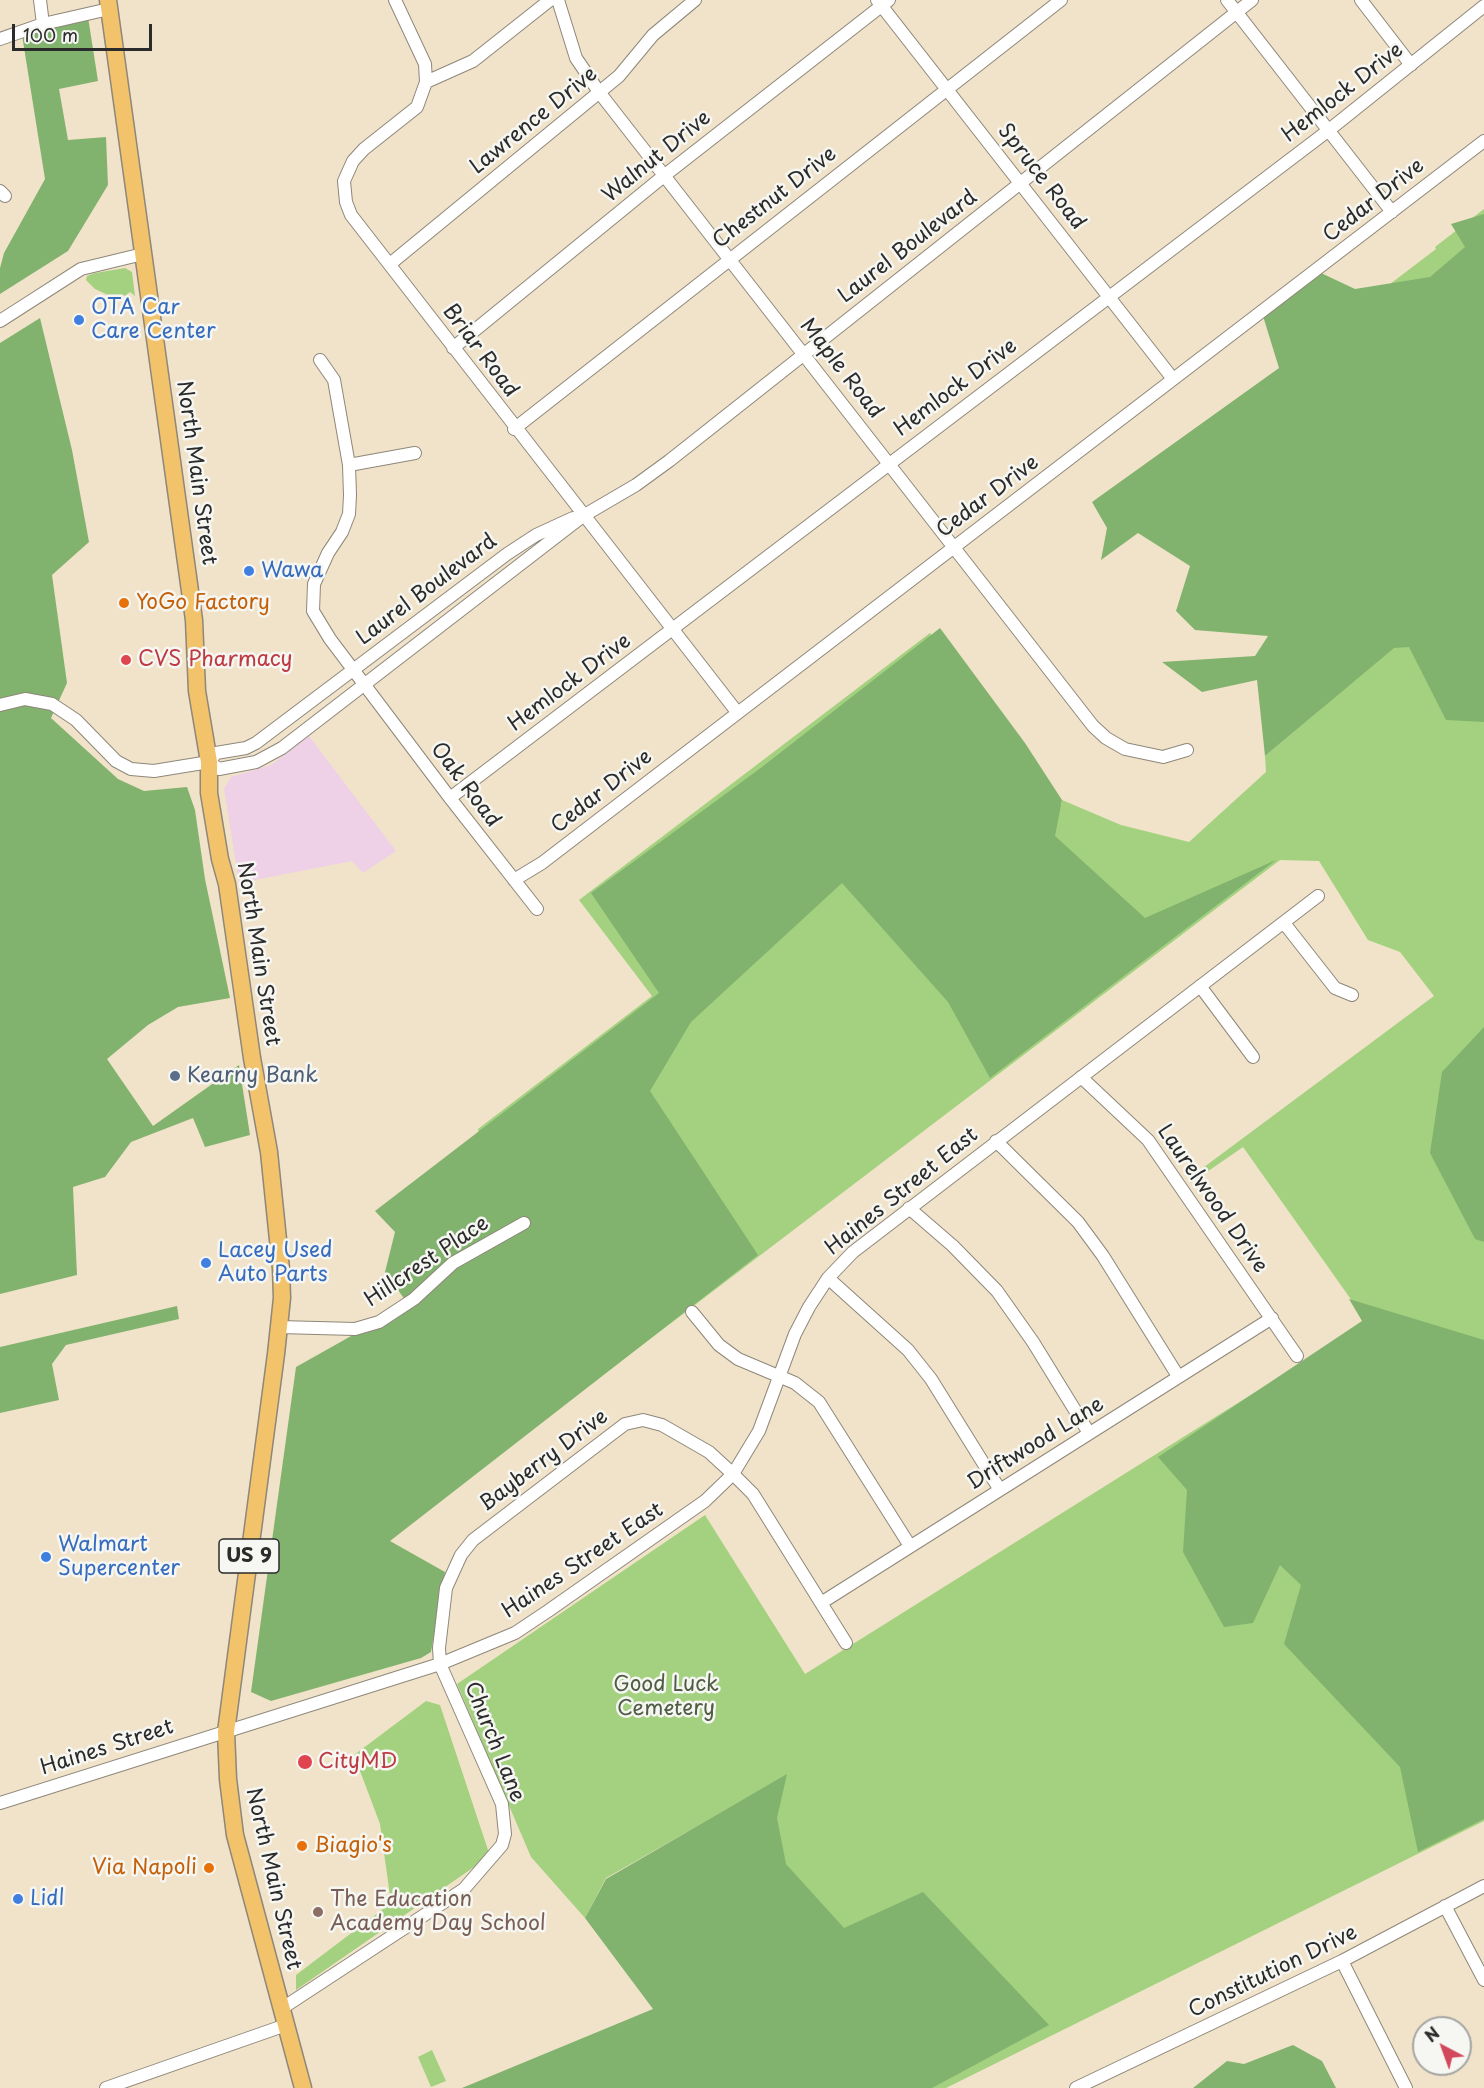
<!DOCTYPE html>
<style>
body{margin:0}
#map{position:relative;width:1484px;height:2088px;overflow:hidden;background:#f1e3c9;font-family:"Playpen Sans",sans-serif}
canvas{display:block}
.north{position:absolute;left:1412px;top:2016px;width:60px;height:60px;box-sizing:border-box;background:#f6f6f2;border:2px solid #a5a5a2;border-radius:50%;rotate:319deg;font-size:16px;font-weight:700;line-height:24px;text-align:center;color:#2b2b2b}
.north::after{content:'';display:block;margin:auto;width:21px;height:27px;background:#d1495b;clip-path:polygon(50% 0,100% 100%,50% 72%,0 100%)}
.scale{position:absolute;left:12px;top:24px;width:140px;height:27px;box-sizing:border-box;border:3px solid #2b2b2b;border-top:0;padding-left:8px;font-size:18px;line-height:21px;white-space:nowrap;color:#2b2b2b;-webkit-text-stroke:4px #f6f6f2;paint-order:stroke}
</style>
<div id="map">
<canvas width="1484" height="2088"></canvas>
<div class="north">N</div>
<div class="scale">100 m</div>
</div>
<script>
const ctx = document.querySelector('canvas').getContext('2d');
ctx.lineJoin = 'round';
function fillPath(path, color) { ctx.fillStyle = color; ctx.fill(path, 'evenodd'); }
const shape = rows => new Path2D(rows.map(r => 'M' + r).join(''));
function strokePath(path, color, width, dash) { ctx.strokeStyle = color; ctx.lineWidth = width; ctx.lineCap = dash ? 'butt' : 'round'; ctx.setLineDash(dash || []); ctx.stroke(path); }
function label(font, color, halo, rows, align = 'center') {
  ctx.font = font + ' "Playpen Sans",sans-serif'; ctx.lineWidth = 5; ctx.setLineDash([]); ctx.textBaseline = 'middle'; ctx.strokeStyle = halo; ctx.fillStyle = color; for (const [text, x, y, turn = 0] of rows) {
    ctx.save(); ctx.translate(x, y); ctx.rotate((+turn || 0) * Math.PI / 180); ctx.textAlign = isNaN(turn) ? turn : align; if (halo) ctx.strokeText(text, 0, 0); ctx.fillText(text, 0, 0); ctx.restore();
  }
}
fillPath(shape([
 [309,736,396,851,363,873,352,861,239,883,224,789,231,777,271,765]
]), '#eed0e7');
fillPath(shape([
 [1484,209,1484,1821,946,2088,712,2088,766,1787,606,1878,585,1918,531,1857,457,1684,705,1515,805,1674,1367,1322,1243,1147,1191,1183,1188,1179,1434,996,1400,952,1368,940,1319,861,1280,860,474,1473,484,1166,478,1129,652,996,579,900,930,633,1061,806,1062,800,1121,825,1189,842,1266,772,1265,756,1322,708,1209,422,1436,249,1435,247],
 [125,268,132,272,135,296,130,292,125,296,121,294,119,297,108,295,95,289,86,280,87,276,95,273],
 [426,1701,440,1705,490,1856,296,1990,296,1975,391,1903,380,1824,354,1755],
 [432,2050,446,2081,431,2087,418,2057]
]), '#a3d17f');
fillPath(shape([
 [88,17,98,81,59,89,68,140,106,137,108,185,68,251,0,294,0,268,4,253,45,179,22,35],
 [1484,214,1484,722,1446,720,1409,647,1394,648,1265,756,1257,680,1202,692,1162,662,1255,656,1268,636,1195,630,1176,611,1190,566,1138,533,1101,560,1107,528,1092,502,1279,368,1263,316,1321,273,1355,289,1430,277,1465,247,1451,224],
 [40,318,72,450,89,542,52,575,67,683,51,718,118,779,144,791,187,787,195,810,205,879,230,998,178,1007,148,1025,107,1059,153,1126,239,1065,250,1135,205,1147,193,1118,131,1142,105,1177,73,1187,77,1275,0,1294,0,343],
 [940,628,1025,743,1062,800,1055,836,1145,918,1276,860,990,1078,948,1002,842,883,691,1022,650,1091,758,1255,390,1541,445,1572,431,1652,421,1658,271,1701,251,1692,296,1367,408,1304,385,1272,395,1232,375,1211,659,993,591,893,762,767],
 [1484,1027,1484,1242,1475,1239,1430,1153,1442,1072],
 [1349,1299,1484,1340,1484,1819,1418,1852,1400,1767,1284,1644,1301,1585,1280,1565,1253,1623,1224,1627,1183,1552,1187,1490,1158,1457,1362,1321],
 [177,1306,179,1319,66,1345,52,1364,59,1400,0,1413,0,1347],
 [787,1774,777,1818,786,1864,844,1928,923,1892,1049,2025,932,2088,462,2088,653,2009,585,1918,606,1879],
 [1293,2045,1322,2061,1336,2088,1193,2088,1227,2061,1244,2064]
]), '#82b36e');
const minor = shape([
 [40,0,43,24],
 [395,0,425,64,426,82,417,107,364,149,353,161,344,181,346,202,351,215,737,712],
 [558,0,576,58,599,92,1093,726,1106,738,1125,749,1163,757,1187,750],
 [877,0,1173,379],
 [1227,0,1392,212],
 [1361,0,1411,65],
 [0,39,43,24,109,9],
 [426,82,473,61,550,0],
 [0,191,5,196],
 [390,264,619,76,653,35,695,0],
 [0,321,81,269,143,254],
 [453,348,665,175,889,0],
 [320,360,334,380,349,465,350,495,349,514,342,532,328,553,314,584,313,611,330,639,450,798,537,909],
 [514,429,1061,0],
 [349,465,415,453],
 [0,705,25,699,52,704,76,720,116,761,131,769,154,771,209,762,216,753,246,748,256,743,507,554,536,535,573,518],
 [209,762,219,769,256,762,282,748,583,516,636,485,669,461,1252,0],
 [450,798,1329,130,1484,6],
 [514,880,542,863,1484,141],
 [1284,923,1335,988,1352,995],
 [1200,986,1253,1057],
 [1081,1077,1148,1140,1297,1356],
 [996,1141,1078,1222,1103,1256,1178,1376],
 [909,1208,953,1246,997,1291,1033,1342,1089,1433],
 [828,1278,908,1350,931,1379,1000,1490],
 [692,1312,719,1345,738,1359,795,1383,819,1402,910,1546],
 [279,1327,355,1329,379,1322,414,1299,453,1263,524,1223],
 [821,1603,1272,1318],
 [0,1803,440,1664,515,1633,548,1611,705,1501,733,1474,759,1431,795,1334,809,1307,828,1278,853,1252,1318,896],
 [1445,1906,1484,1980],
 [1342,1961,1406,2088],
 [281,2009,464,1889,502,1845,505,1834,502,1804,440,1664,439,1648,446,1588,461,1555,473,1540,625,1424,643,1420,662,1425,709,1452,733,1474,753,1494,846,1643],
 [106,2088,286,2025],
 [1076,2088,1342,1961,1484,1886]
]);
const highway = shape([
 [108,0,194,620,197,691,209,762,209,793,220,859,227,884,252,1058,269,1152,281,1269,282,1298,276,1354,226,1732,228,1779,235,1835,303,2088]
]);
strokePath(minor, '#8e877a', 14);
strokePath(highway, '#8e877a', 19);
strokePath(minor, '#fff', 12);
strokePath(highway, '#f2c36a', 16);
for (const [x, y, r, color] of [
 [79,320,6,"#3f7fe0"],
 [249,571,6,"#3f7fe0"],
 [124,603,6,"#e8710a"],
 [126,660,6,"#e0444e"],
 [175,1076,6,"#5c6f8a"],
 [206,1263,6,"#3f7fe0"],
 [46,1557,6,"#3f7fe0"],
 [305,1762,8,"#e0444e"],
 [302,1846,6,"#e8710a"],
 [209,1868,6,"#e8710a"],
 [18,1899,6,"#3f7fe0"],
 [318,1912,6,"#8d6e63"]
]) { const dot = new Path2D(); dot.arc(x, y, r, 0, 2 * Math.PI); ctx.fillStyle = color; ctx.fill(dot); strokePath(dot, '#f6f6f2', 2); }
for (const [x, y, w] of [
 [249,1556,60]
]) { const box = new Path2D(); box.roundRect(x - w / 2, y - 17, w, 34, 4.5); ctx.fillStyle = '#f6f6f2'; ctx.fill(box); strokePath(box, '#2b2b2b', 1.5); }
label('bold 20px', '#2b2b2b', null, [
 ["US 9",249,1556]
]);
label('21px', '#2b2b2b', '#f6f6f2', [
 ["Hemlock Drive",1343,93,-38],
 ["Lawrence Drive",534,121,-39],
 ["Walnut Drive",657,157,-39],
 ["Spruce Road",1041,177,52],
 ["Chestnut Drive",775,198,-38],
 ["Cedar Drive",1374,201,-38],
 ["Laurel Boulevard",908,247,-38],
 ["Briar Road",480,351,53],
 ["Maple Road",841,369,52],
 ["Hemlock Drive",956,388,-37],
 ["North Main Street",196,473,82],
 ["Cedar Drive",988,497,-37],
 ["Laurel Boulevard",427,590,-37],
 ["Hemlock Drive",570,683,-37],
 ["Oak Road",465,785,53],
 ["Cedar Drive",602,792,-38],
 ["North Main Street",258,954,81],
 ["Haines Street East",902,1192,-39],
 ["Laurelwood Drive",1212,1199,55],
 ["Hillcrest Place",427,1262,-34],
 ["Driftwood Lane",1036,1444,-32],
 ["Bayberry Drive",544,1461,-37],
 ["Haines Street East",583,1561,-34],
 ["Church Lane",494,1742,68],
 ["Haines Street",107,1748,-18],
 ["North Main Street",273,1879,77],
 ["Constitution Drive",1273,1972,-26]
]);
label('21px', '#366cbe', '#f6f6f2', [
 ["OTA Car",91,308],
 ["Care Center",91,332],
 ["Wawa",261,571],
 ["Lacey Used",218,1251],
 ["Auto Parts",218,1275],
 ["Walmart",58,1545],
 ["Supercenter",58,1569],
 ["Lidl",30,1899]
], 'left');
label('21px', '#c56008', '#f6f6f2', [
 ["YoGo Factory",136,603],
 ["Biagio's",314,1846],
 ["Via Napoli",197,1868,"right"]
], 'left');
label('21px', '#be3a42', '#f6f6f2', [
 ["CVS Pharmacy",138,660],
 ["CityMD",318,1762]
], 'left');
label('21px', '#4e5e75', '#f6f6f2', [
 ["Kearny Bank",187,1076]
], 'left');
label('21px', '#4f5d44', '#f6f6f2', [
 ["Good Luck",666,1685],
 ["Cemetery",666,1709]
]);
label('21px', '#785e54', '#f6f6f2', [
 ["The Education",330,1900],
 ["Academy Day School",330,1924]
], 'left');
</script>
